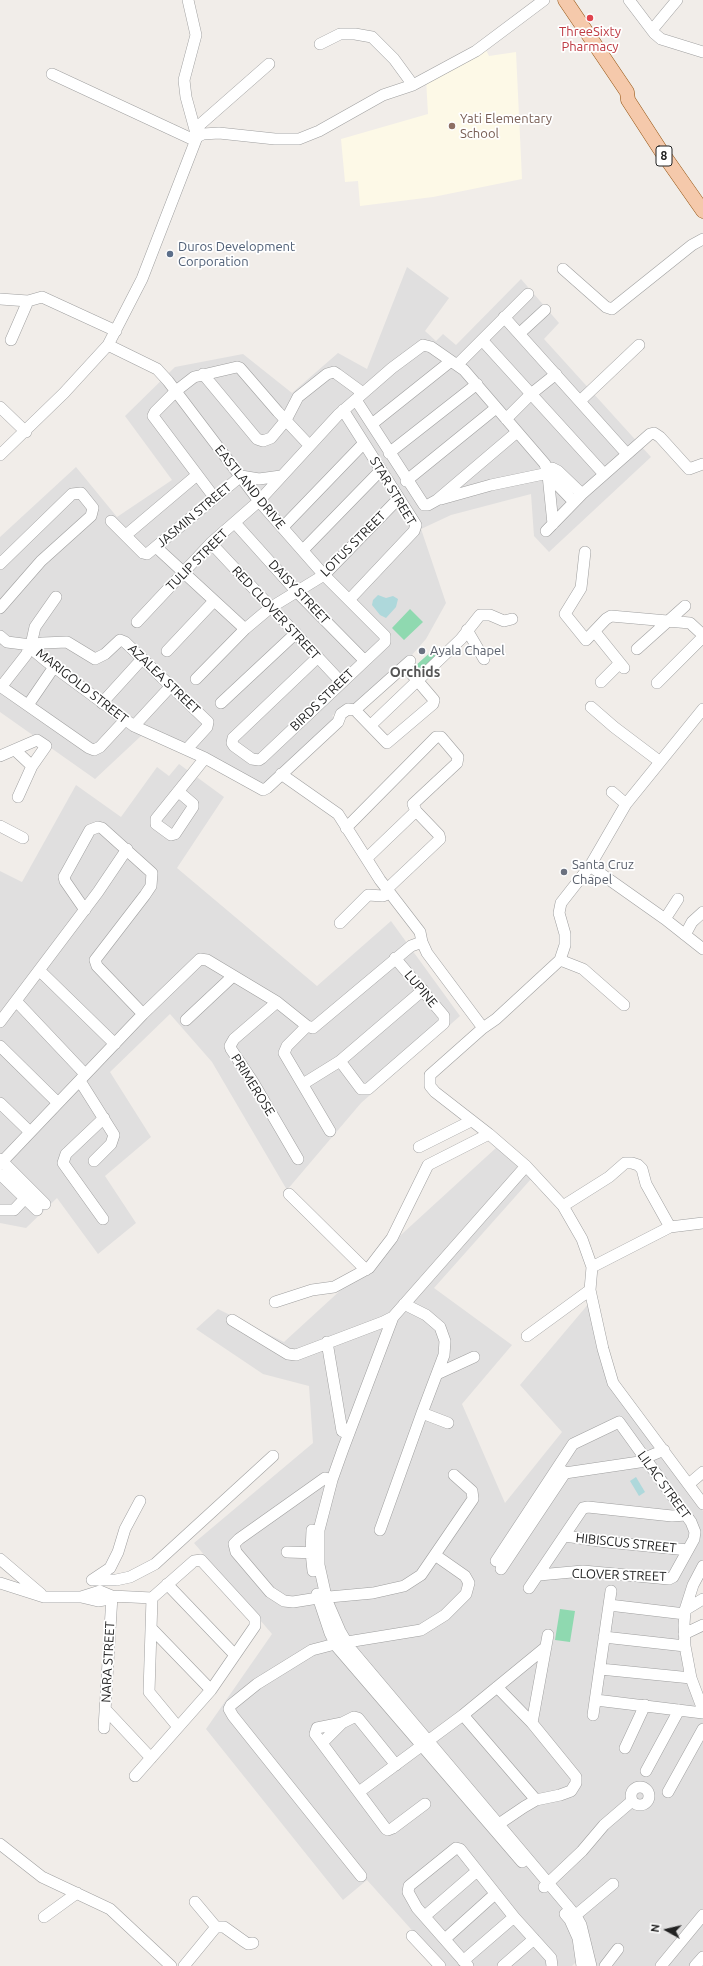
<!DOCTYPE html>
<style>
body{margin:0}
#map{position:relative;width:703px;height:1966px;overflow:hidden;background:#f1ede9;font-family:Ubuntu,sans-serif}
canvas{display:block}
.north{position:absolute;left:647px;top:1910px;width:40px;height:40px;-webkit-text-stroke:3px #fff;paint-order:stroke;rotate:278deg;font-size:11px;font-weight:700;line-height:16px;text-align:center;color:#222}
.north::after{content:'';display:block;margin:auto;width:14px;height:18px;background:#222;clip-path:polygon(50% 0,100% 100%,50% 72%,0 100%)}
</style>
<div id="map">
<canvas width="703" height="1966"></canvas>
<div class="north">N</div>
</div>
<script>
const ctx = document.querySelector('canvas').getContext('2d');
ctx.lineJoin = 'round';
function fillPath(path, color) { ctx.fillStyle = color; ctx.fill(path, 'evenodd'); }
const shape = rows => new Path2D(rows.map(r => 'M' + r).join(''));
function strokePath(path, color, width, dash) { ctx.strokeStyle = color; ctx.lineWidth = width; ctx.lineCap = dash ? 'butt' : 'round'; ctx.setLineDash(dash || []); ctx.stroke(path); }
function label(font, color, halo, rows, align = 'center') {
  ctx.font = font + ' Ubuntu,sans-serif'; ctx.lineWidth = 3.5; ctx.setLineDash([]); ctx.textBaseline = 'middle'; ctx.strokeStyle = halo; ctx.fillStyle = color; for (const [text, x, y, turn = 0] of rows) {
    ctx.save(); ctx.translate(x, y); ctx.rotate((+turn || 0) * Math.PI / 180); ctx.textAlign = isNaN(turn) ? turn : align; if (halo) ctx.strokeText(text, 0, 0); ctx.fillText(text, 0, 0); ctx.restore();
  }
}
fillPath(shape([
 [407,267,449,298,425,331,436,341,443,334,456,345,521,279,559,323,544,339,651,457,549,552,534,536,531,494,451,515,421,529,446,603,426,639,411,656,354,708,346,703,332,716,338,721,263,787,141,736,95,779,0,712,0,537,76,467,117,517,172,480,125,416,175,367,243,354,292,393,338,353,367,369],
 [179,764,224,797,177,868,317,986,391,921,460,1016,361,1103,287,1190,212,1062,170,1014,110,1072,151,1137,105,1176,136,1223,98,1254,57,1198,26,1228,0,1223,0,871,22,882,76,785,121,817,157,767,169,776],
 [497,1147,531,1179,434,1288,512,1345,462,1404,505,1503,562,1432,520,1385,590,1302,622,1401,703,1511,703,1563,679,1625,683,1669,695,1706,703,1718,703,1909,655,1966,578,1966,577,1961,572,1966,444,1966,367,1880,343,1900,206,1729,272,1634,194,1543,313,1443,309,1386,263,1374,196,1329,218,1309,284,1342],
 [703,1921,703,1966,665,1966]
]), '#e0dfdf');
fillPath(shape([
 [486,50,489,56,516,52,522,179,433,197,360,206,358,181,345,182,341,139,428,114,426,79]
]), '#fdf9e7');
fillPath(shape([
 [410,609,423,622,404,640,392,628],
 [434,649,440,657,421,675,414,667],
 [560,1609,575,1611,570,1642,555,1640]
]), '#8fd9b0');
fillPath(shape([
 [378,595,386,598,393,596,398,599,396,607,386,618,380,615,372,605,373,600],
 [636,1477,645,1492,639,1496,630,1481]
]), '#aed8db');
const minor = shape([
 [188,0,196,35,184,80,186,97,197,137],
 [629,0,654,33,661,39,703,52],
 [652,30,677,0],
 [320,44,340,34,355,34,372,37,394,59,413,85],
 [52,74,194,140],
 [195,129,269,64],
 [563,269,606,307,612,309,692,245,703,239],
 [0,299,28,301,42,297,116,331],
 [504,317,627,454],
 [520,333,545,310],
 [11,340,28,301],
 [482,340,604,474],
 [108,345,157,369,168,381,259,501,324,575,385,636,385,642,262,758,259,760,252,759,234,746,232,743,233,738,318,657],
 [457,365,528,294],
 [203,374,257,439,263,441,271,438,286,420,298,397,327,374,334,372,337,374,363,393],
 [356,400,424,505,428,505,437,500,517,432],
 [580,401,639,345],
 [0,407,26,432],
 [343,410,416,525,414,531,349,600],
 [506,419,531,394,556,374],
 [372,424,451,361],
 [389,453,477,384],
 [0,455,64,393,108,345,142,279,197,137,203,134,219,133,275,139,299,139,319,131,383,95,413,85,476,51,544,0],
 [552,468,558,471,582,494],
 [548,475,553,524],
 [406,481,496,408],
 [214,497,153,416,155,412,176,391,194,377,237,367,240,368,278,412,309,445],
 [441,499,491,485,558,471],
 [111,521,143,553,147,554,241,476,259,479,281,476],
 [235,523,296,591,364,660],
 [283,527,364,443],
 [546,531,582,494,650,434,654,433,660,437,689,469,703,464],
 [126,535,197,475],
 [211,543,341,682],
 [156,547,245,629],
 [303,550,381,470],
 [585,552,581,588,565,614,586,640,606,619,611,616,690,623,703,635],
 [0,564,72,494,81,493,93,508,91,516,41,561,0,608],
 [137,622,211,543,259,501,338,415,392,368,423,345,431,347,464,370,545,464,548,475,574,502],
 [467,630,484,659],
 [595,632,624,668],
 [0,636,7,642,31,645,43,643,67,642,95,659,105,654,120,640,125,642,208,722,207,727,187,749],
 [31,645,34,651,46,661,134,726,205,758,263,790,267,788,338,722,341,714,348,709,355,710,387,743,433,704,434,700,405,666],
 [637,649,685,606],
 [167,651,214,601],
 [196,679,245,629,270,608,324,575,399,498],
 [601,682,620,663],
 [657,683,703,637],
 [0,686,89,748,94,750,100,747,125,720],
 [1,687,26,655,31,645,35,627,56,597],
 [102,703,142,659],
 [221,703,296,633],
 [28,705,54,667],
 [591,707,614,727,659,761],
 [703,709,626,804,590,866,561,903,559,913,565,934,565,945,560,960,496,1019,483,1028,430,1075,430,1086,435,1092,489,1134,526,1166,563,1206,582,1239,592,1267,590,1290,603,1349,613,1383,703,1504],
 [355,710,410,661],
 [371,725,461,639,480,615,490,615,504,621,512,619],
 [134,726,170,687],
 [16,751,32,766],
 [0,756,37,740,46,746,32,766,18,797],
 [179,792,193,804,193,807,175,834,171,835,156,824,156,819,205,758],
 [612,792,626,804],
 [0,826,23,838],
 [346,828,436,737,441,737,458,757,457,763,413,804,416,811,439,835,440,839,387,889],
 [367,858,416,811],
 [590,866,665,919,703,949],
 [85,910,65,881,64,877,90,830,98,827,102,828,152,873,151,886,145,895,95,960,97,966,143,1014],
 [665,919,678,899],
 [340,923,368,895,383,896,390,893],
 [685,935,692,922,703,912],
 [422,942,427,953,483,1028],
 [560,960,583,969,624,1005],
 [40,971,115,1044],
 [17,1002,85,1074],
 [277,1002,234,1039,230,1046,231,1049,253,1082,298,1159],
 [186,1020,233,976],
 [0,1022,98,892,127,849],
 [307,1026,287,1046,284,1053,330,1131],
 [0,1046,58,1103],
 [340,1061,361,1089,368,1089,444,1023,444,1016,395,958],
 [80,1081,114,1135,111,1144,94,1161],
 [303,1084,340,1061,423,990],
 [0,1103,30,1132],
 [419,1147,471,1121],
 [0,1159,45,1204],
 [0,1164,143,1014,200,959,207,960,277,1002,307,1026,313,1028,411,946,422,942,420,932,380,880,338,814,281,774],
 [0,1174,37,1210],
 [289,1194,366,1270],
 [563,1206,609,1177,625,1163,632,1163,638,1165,642,1169,646,1184,670,1227],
 [0,1210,14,1210,29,1194],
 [103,1219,63,1163,66,1154,104,1118],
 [592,1267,670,1227,703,1223],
 [275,1302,312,1290,334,1287,369,1268,392,1238,428,1165,489,1134],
 [393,1317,343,1449,332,1480,319,1530,319,1565,327,1601,340,1631,350,1648,576,1916,581,1925,591,1966],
 [232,1320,288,1354,296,1355,383,1322,393,1317,526,1166],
 [527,1336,590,1290],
 [327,1342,342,1431,348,1434],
 [437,1374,474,1357],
 [422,1413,448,1423],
 [645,1458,664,1450],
 [559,1468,565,1473,646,1461],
 [332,1480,325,1478,239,1539,234,1544,236,1552,270,1592,284,1601,293,1602,318,1598,373,1593,404,1586,421,1575,473,1499,472,1491,454,1475],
 [689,1484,703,1472],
 [312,1530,311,1552,313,1571],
 [380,1530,422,1413,444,1355,445,1341,440,1327,426,1315,404,1304],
 [565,1536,607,1542,688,1550],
 [287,1552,318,1553],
 [0,1559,41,1594],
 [496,1561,573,1444,619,1422,691,1522,695,1532,694,1539,673,1577,669,1579,583,1571,539,1575],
 [703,1566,693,1585,685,1610,684,1625,685,1646,691,1678,703,1710],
 [501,1569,565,1473],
 [92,1580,110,1568,118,1552,125,1529,140,1501],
 [93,1580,116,1580,130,1577,155,1564,273,1456],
 [0,1583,44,1597,81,1597,100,1591,112,1596,152,1598,194,1561,201,1560,255,1619,255,1626,211,1690,135,1776],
 [167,1584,235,1655],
 [529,1588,583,1508,588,1507,672,1516,686,1515],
 [317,1594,330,1633,337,1647,522,1862],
 [81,1597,98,1601,104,1600,112,1596],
 [152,1598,149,1692,178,1727],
 [609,1605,685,1614],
 [685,1610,703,1599],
 [152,1629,211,1690],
 [684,1634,703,1625],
 [604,1637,685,1646],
 [600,1669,691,1678],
 [596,1700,703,1713],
 [106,1710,151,1758],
 [463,1715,536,1800],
 [593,1715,611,1591],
 [342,1723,317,1728,315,1734,386,1829,388,1830,393,1828,425,1804],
 [532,1723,548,1635],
 [104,1728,112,1596],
 [322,1743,342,1723,354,1717,358,1718,396,1765],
 [625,1748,645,1705],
 [646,1771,679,1710],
 '631 1796a9 9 0 1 1 18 0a9 9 0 1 1-18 0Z',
 [359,1792,463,1715,546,1647],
 [668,1792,703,1729],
 [493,1828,524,1807,536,1800,560,1795,571,1791,576,1783,576,1777,532,1723,497,1687],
 [0,1844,42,1877,110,1909,171,1966],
 [361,1876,233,1716,229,1709,231,1705,257,1684,312,1650,335,1644,421,1630,445,1615,466,1594,469,1583,465,1576,435,1555],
 [544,1887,582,1851,604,1825,632,1801],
 [565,1914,570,1920,578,1938,582,1966],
 [425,1916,477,1871],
 [44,1917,77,1893],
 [570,1920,613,1884],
 [216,1927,224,1927,245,1942,248,1944,253,1943],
 [412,1936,440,1966],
 [445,1939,495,1894],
 [463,1961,514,1917],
 [184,1966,216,1927,195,1902],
 [468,1966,417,1908,408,1892,409,1886,456,1848,460,1849,514,1917,551,1958,552,1966],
 [503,1966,534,1939],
 [605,1966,618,1949],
 [661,1966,703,1915],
 [695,1966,703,1957]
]);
const major = shape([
 [565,0,627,92,628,100,661,151,703,211]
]);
strokePath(minor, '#9f9f9f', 12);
strokePath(major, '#93510d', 15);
strokePath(minor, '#fff', 11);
strokePath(major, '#f5c9ab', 14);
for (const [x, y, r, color] of [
 [590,18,4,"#e0444e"],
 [452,126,4,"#8d6e63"],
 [170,254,4,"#5c6f8a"],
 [422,651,4,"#6b7280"],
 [564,872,4,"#6b7280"]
]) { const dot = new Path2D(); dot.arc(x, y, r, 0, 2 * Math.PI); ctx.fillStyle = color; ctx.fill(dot); strokePath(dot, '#fff', 1.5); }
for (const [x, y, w] of [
 [664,156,16]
]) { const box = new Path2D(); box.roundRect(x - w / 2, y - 10, w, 20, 3); ctx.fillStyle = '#fff'; ctx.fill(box); strokePath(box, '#222', 1); }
label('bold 12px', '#222', null, [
 ["8",664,156]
]);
label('13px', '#be3a42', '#fff', [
 ["ThreeSixty",590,32],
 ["Pharmacy",590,47]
]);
label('13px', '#785e54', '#fff', [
 ["Yati Elementary",460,119],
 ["School",460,134]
], 'left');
label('13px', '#4e5e75', '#fff', [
 ["Duros Development",178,247],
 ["Corporation",178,262]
], 'left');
label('13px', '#222', '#fff', [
 ["EASTLAND DRIVE",250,487,51],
 ["STAR STREET",393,491,59],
 ["JASMIN STREET",194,515,-40],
 ["LOTUS STREET",353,544,-45],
 ["TULIP STREET",197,560,-45],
 ["DAISY STREET",299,592,47],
 ["RED CLOVER STREET",276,613,47],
 ["AZALEA STREET",164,679,44],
 ["MARIGOLD STREET",82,686,38],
 ["BIRDS STREET",322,700,-44],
 ["LUPINE",421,989,50],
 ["PRIMEROSE",253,1085,58],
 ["LILAC STREET",664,1485,54],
 ["HIBISCUS STREET",626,1543,6],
 ["CLOVER STREET",619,1575,2],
 ["NARA STREET",108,1662,-87]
]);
label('13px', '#5b616d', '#fff', [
 ["Ayala Chapel",430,651],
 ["Santa Cruz",572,865],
 ["Chapel",572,880]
], 'left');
label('bold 14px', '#555', '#fff', [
 ["Orchids",415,672]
]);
</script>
